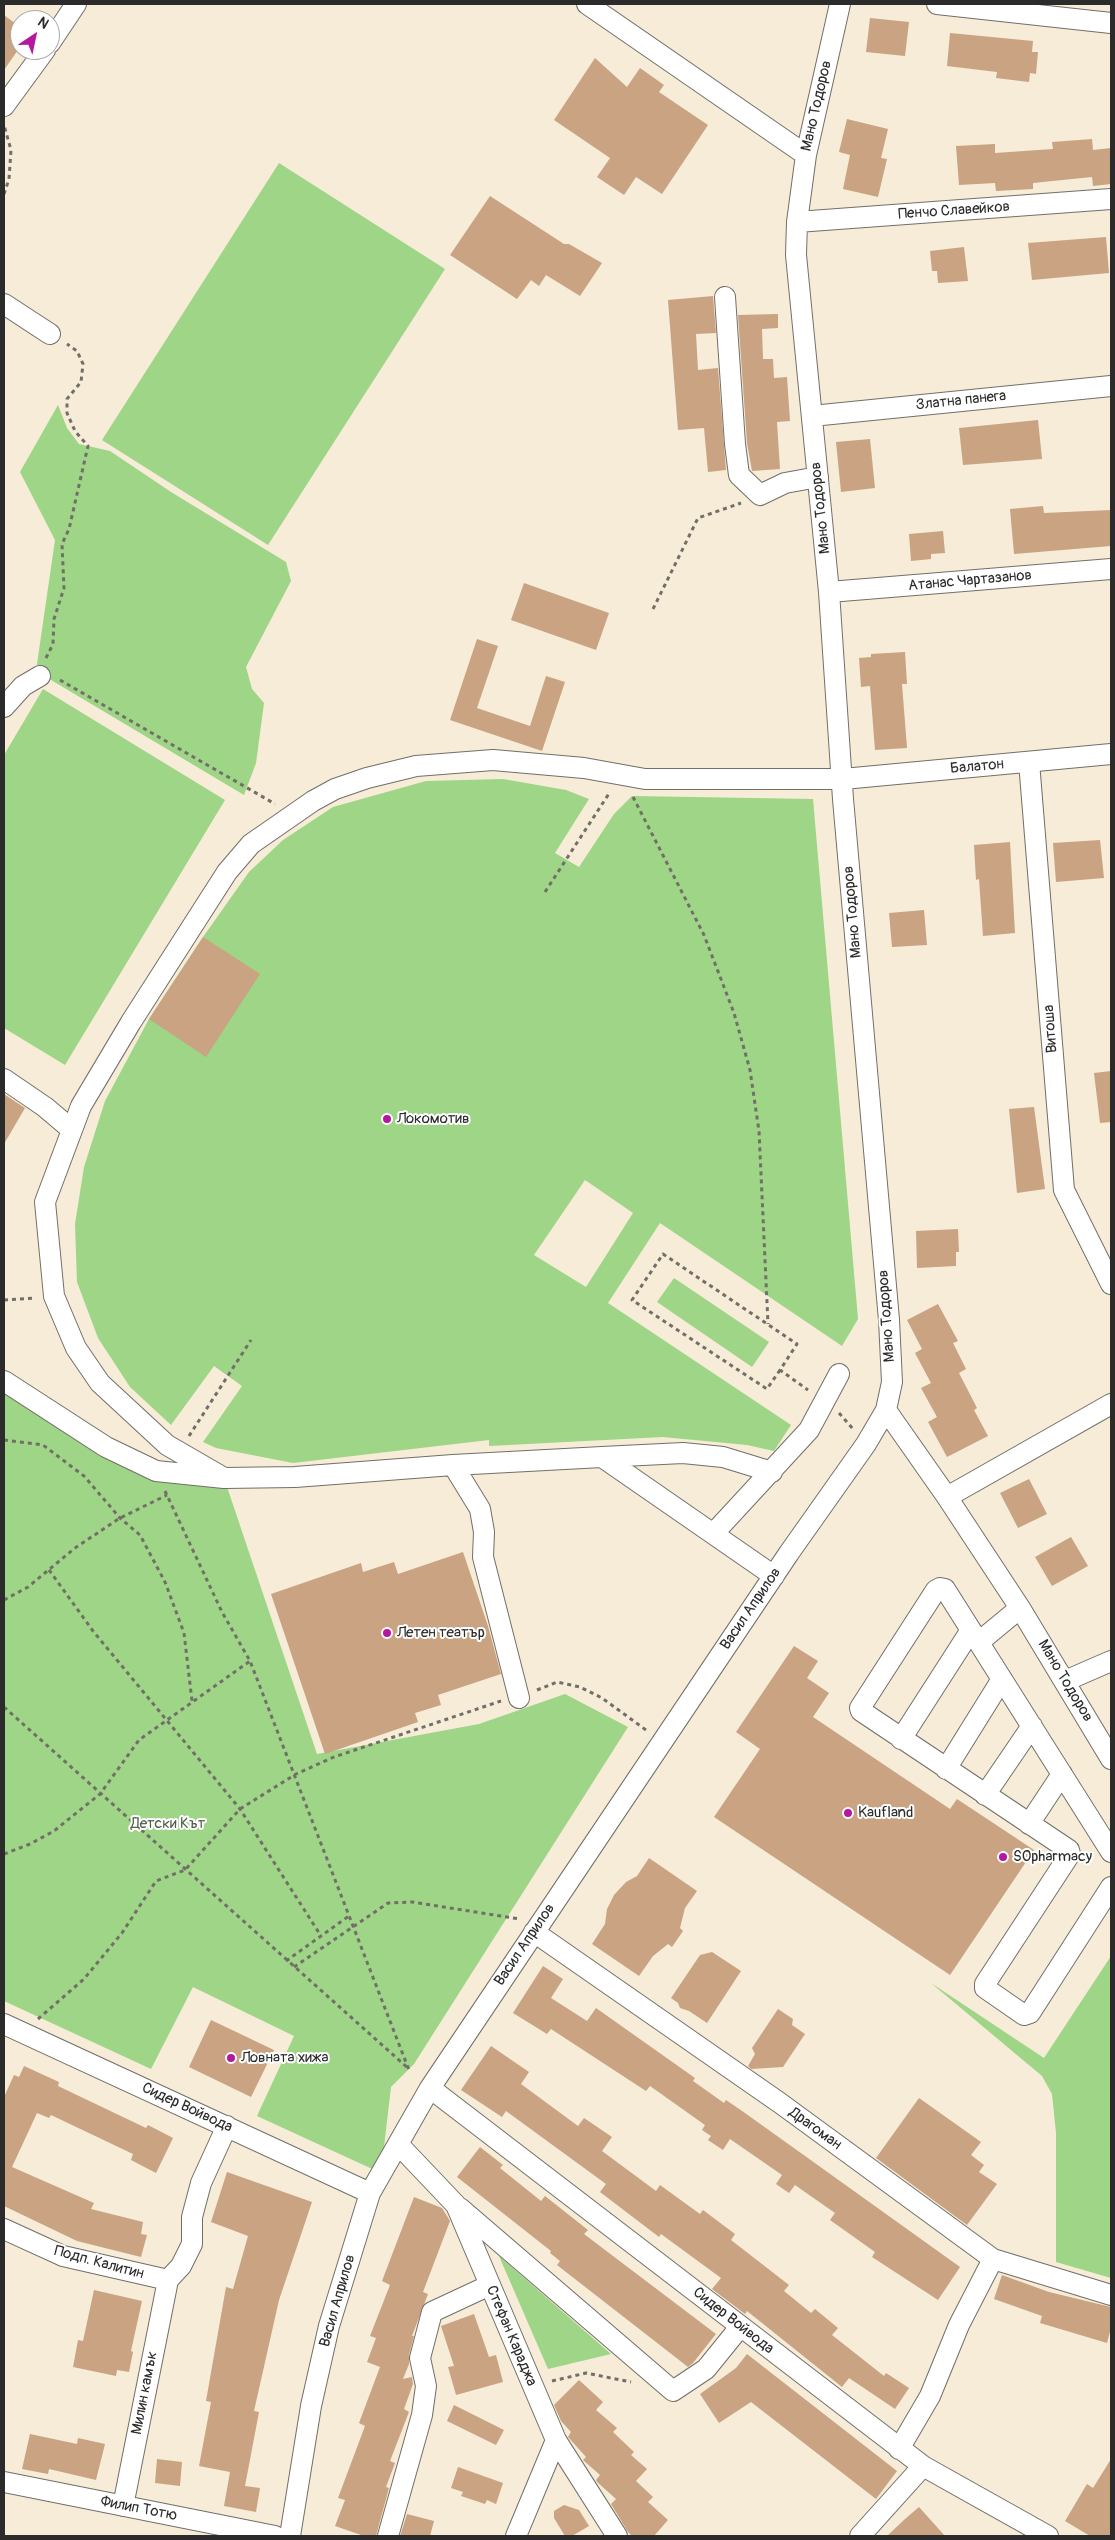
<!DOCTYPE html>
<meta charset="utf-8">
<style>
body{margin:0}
#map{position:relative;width:1115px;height:2540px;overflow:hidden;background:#f6ecd8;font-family:Pangolin,sans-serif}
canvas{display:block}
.frame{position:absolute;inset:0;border:5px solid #2b2b2b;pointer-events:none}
.north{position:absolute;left:10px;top:10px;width:50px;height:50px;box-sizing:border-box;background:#fff;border:1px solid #aaa;border-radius:50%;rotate:34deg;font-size:14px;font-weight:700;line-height:20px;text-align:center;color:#2b2b2b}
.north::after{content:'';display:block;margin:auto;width:18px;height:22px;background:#b5179e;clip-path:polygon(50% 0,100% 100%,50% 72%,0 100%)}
</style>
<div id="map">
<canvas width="1115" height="2540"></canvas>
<div class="frame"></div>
<div class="north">N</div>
</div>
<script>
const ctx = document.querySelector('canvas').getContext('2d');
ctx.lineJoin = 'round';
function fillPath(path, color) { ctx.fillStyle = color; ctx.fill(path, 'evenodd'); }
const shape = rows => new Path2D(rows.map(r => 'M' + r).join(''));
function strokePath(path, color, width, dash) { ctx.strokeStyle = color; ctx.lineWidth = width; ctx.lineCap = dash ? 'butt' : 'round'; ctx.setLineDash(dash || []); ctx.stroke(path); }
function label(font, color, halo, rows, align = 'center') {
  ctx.font = font + ' Pangolin,sans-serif'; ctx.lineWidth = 4; ctx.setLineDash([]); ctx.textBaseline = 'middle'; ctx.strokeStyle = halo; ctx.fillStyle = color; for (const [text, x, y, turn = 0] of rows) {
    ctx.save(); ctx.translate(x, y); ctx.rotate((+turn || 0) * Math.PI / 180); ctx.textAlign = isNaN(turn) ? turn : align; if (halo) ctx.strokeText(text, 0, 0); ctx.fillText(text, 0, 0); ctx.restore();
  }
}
fillPath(shape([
 [279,163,445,269,268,545,102,440],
 [58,405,67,428,79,444,110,451,171,492,286,562,291,581,246,667,252,689,264,703,256,763,244,795,36,671,55,540,20,472],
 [43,689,225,800,65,1065,4,1028,4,755],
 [503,779,566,790,589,799,555,853,579,867,614,814,632,796,813,799,858,1319,842,1346,660,1223,608,1303,791,1425,774,1451,747,1445,663,1437,489,1446,489,1440,293,1463,216,1448,203,1442,242,1386,214,1366,171,1425,130,1387,98,1338,77,1282,75,1224,84,1167,105,1101,149,1019,203,937,249,872,283,840,333,807,426,781],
 [585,1180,633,1213,586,1287,534,1255],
 [674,1278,769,1342,752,1367,657,1302],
 [4,1381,106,1447,224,1478,317,1754,479,1724,565,1694,628,1727,414,2064,391,2087,381,2173,257,2116,294,2036,193,1987,151,2069,4,2001],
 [1111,1956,1111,2278,1056,2262,1056,2133,1052,2094,1042,2076,931,1983,1044,2058],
 [499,2256,611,2354,548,2369]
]), '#9ed586');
fillPath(shape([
 [4,15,20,27,20,47,4,70],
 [870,18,909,22,905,56,866,52],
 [950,33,1033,41,1032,52,1038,52,1036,74,1030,73,1029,82,996,78,997,72,947,66],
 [595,58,627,87,640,68,664,85,659,92,708,125,662,194,636,177,624,195,597,177,610,158,554,120],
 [847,119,888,129,881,158,887,159,878,197,843,189,850,155,839,152],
 [1092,139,1093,150,1111,148,1111,184,1093,186,1092,177,1033,183,1033,189,996,191,995,183,959,185,956,146,995,144,995,153,1053,149,1052,142],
 [490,196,564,244,569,244,602,263,580,296,546,275,539,286,531,280,517,299,450,255],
 [1106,237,1109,273,1032,280,1028,243],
 [964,247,968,281,938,283,937,271,932,271,930,251],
 [713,296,716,333,696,334,698,370,718,368,726,470,708,472,704,428,678,430,668,300],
 [778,314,778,328,762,329,763,359,773,359,774,378,787,377,790,421,777,422,780,469,752,471,747,443,738,315],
 [1038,420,1042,459,963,465,959,428],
 [870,439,875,488,841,492,836,442],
 [1043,506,1044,513,1111,510,1111,546,1014,554,1010,509],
 [943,531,945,553,931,554,931,559,911,561,909,534],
 [524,583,609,613,596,650,511,620],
 [477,639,498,646,477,708,530,726,546,676,565,682,542,751,450,720],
 [905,652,907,684,902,684,907,748,875,750,870,686,861,687,859,658,871,657,871,654],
 [1100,840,1104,878,1056,882,1053,843],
 [1010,842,1015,933,983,936,979,879,976,880,974,845],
 [924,910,927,945,892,947,889,913],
 [203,937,260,974,206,1057,149,1019],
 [1111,1071,1111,1122,1100,1123,1094,1073],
 [4,1094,25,1108,4,1144],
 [1034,1107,1045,1189,1017,1193,1009,1109],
 [958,1229,959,1252,956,1252,956,1266,917,1268,916,1231],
 [938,1304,958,1341,953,1343,966,1369,959,1373,977,1408,974,1410,988,1436,947,1457,928,1422,937,1417,921,1388,931,1383,915,1353,922,1349,907,1320],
 [1029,1479,1047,1514,1018,1528,1000,1493],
 [1071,1537,1088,1566,1052,1586,1035,1557],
 [463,1552,488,1626,501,1674,438,1695,441,1705,415,1713,418,1722,325,1754,271,1594,361,1563,363,1572,394,1562,398,1574],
 [794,1646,818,1661,807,1678,829,1693,813,1717,950,1809,957,1799,1034,1850,950,1975,714,1817,760,1749,736,1732],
 [649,1858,697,1891,685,1908,680,1928,683,1931,672,1947,668,1944,653,1956,639,1976,592,1944,605,1924,607,1909,614,1895,626,1882,637,1876],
 [712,1952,741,1971,707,2023,689,2011,680,2008,678,2003,671,1998,700,1955],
 [543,1966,563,1979,551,1998,587,2021,596,2008,695,2078,693,2081,724,2103,726,2100,745,2113,960,2267,938,2300,872,2257,875,2252,830,2220,835,2213,795,2185,789,2193,776,2184,782,2175,730,2139,723,2150,708,2140,711,2136,702,2130,705,2125,650,2086,646,2091,551,2029,547,2034,513,2013],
 [778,2009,793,2019,792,2025,805,2034,783,2067,751,2069,748,2066,755,2054,752,2048],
 [211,2020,274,2050,251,2097,189,2067],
 [491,2046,529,2072,521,2084,578,2126,584,2118,612,2137,602,2151,656,2191,660,2185,700,2214,703,2210,735,2234,731,2240,789,2285,784,2291,811,2313,815,2309,838,2328,832,2335,884,2376,886,2373,909,2388,895,2409,849,2378,842,2387,747,2311,745,2314,712,2289,721,2278,661,2234,659,2237,600,2192,606,2184,506,2111,502,2117,461,2090],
 [24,2066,59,2082,58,2086,146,2128,148,2125,173,2138,156,2173,131,2160,133,2154,51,2115,49,2118,37,2113,12,2167,94,2203,91,2209,143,2222,141,2234,147,2235,141,2257,77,2241,4,2206,4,2097,14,2075,19,2077],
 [919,2098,981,2142,971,2155,984,2165,979,2172,997,2184,967,2225,876,2158],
 [480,2147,503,2165,500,2168,541,2201,545,2196,588,2230,584,2234,716,2334,693,2363,688,2367,557,2265,560,2261,550,2253,551,2251,457,2177],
 [227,2172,312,2202,279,2300,254,2411,259,2412,245,2486,260,2488,256,2512,224,2506,230,2472,199,2466,211,2402,206,2401,226,2287,233,2289,248,2236,211,2222],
 [414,2197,442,2208,450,2221,423,2292,428,2294,412,2336,414,2336,409,2355,409,2364,403,2379,412,2377,413,2384,404,2409,409,2412,390,2461,395,2463,386,2487,389,2488,376,2536,364,2536,335,2526,345,2500,338,2498,365,2426,359,2423,380,2367,367,2362,376,2338,370,2336,390,2285,382,2281],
 [1002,2275,1049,2292,1111,2307,1111,2328,1107,2343,1040,2323,1042,2316,994,2299],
 [94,2290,142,2301,131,2351,133,2352,129,2372,117,2370,116,2376,73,2367,78,2340,83,2341],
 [474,2314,489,2357,496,2355,503,2382,456,2395,448,2367,454,2366,441,2326],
 [747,2354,897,2471,876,2499,751,2402,719,2423,700,2394,736,2368],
 [579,2380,603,2402,596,2410,617,2428,613,2432,634,2452,631,2455,647,2469,636,2481,653,2497,648,2502,668,2520,654,2536,632,2536,628,2532,611,2504,616,2499,597,2482,596,2480,600,2475,583,2460,586,2457,568,2437,571,2432,561,2421,554,2405],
 [454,2405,504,2430,496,2445,447,2421],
 [30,2434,77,2444,78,2438,105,2444,96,2480,49,2469,48,2474,22,2469],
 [157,2459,182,2462,180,2486,155,2483],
 [1111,2459,1111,2536,1090,2536,1065,2521,1087,2484,1093,2488],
 [458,2467,503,2483,496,2504,487,2500,485,2504,461,2496,463,2492,451,2488],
 [564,2505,579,2510,589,2526,572,2536,565,2536,554,2518,554,2511],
 [919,2507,945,2536,887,2536,905,2519],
 [407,2514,434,2521,430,2536,400,2536]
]), '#c9a382');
const minor = shape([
 [587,4,806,155],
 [937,4,1111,23],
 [50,43,76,4],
 [4,106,45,50],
 [797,222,1111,199],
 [725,297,735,444,739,475,760,495,785,483,818,477],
 [4,304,50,334],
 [812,416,1111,386],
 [829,592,1111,569],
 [4,707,23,686,40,676],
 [1029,762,1064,1190,1111,1284],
 [4,1079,45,1107,71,1129],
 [4,1381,106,1447,156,1471,224,1478,295,1477,453,1465,602,1457,774,1576],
 [886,1410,947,1497,1020,1608,1111,1759],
 [602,1457,683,1453,723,1457,772,1472],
 [453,1465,480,1509,484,1532,483,1557,519,1698],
 [224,1478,167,1445,100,1383,76,1348,54,1296,45,1202,81,1106,131,1022,227,872,251,844,313,801,335,789,367,778,416,766,493,760,584,768,645,779,843,779,1111,754],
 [947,1497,1111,1404],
 [713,1534,809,1430,839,1374],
 [979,1642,1020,1608],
 [1065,1681,1111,1661],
 [901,1739,971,1630],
 [946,1769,1002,1679],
 [985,1795,1032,1726],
 [1029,1824,1062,1774],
 [1111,1852,945,1589,940,1588,936,1590,860,1708,861,1711,1069,1850,1070,1854,985,1984,985,1988,1024,2015,1030,2013,1111,1887],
 [534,1932,780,2103,993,2259,1111,2295],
 [4,2024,370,2193],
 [430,2088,923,2466,1048,2536],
 [398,2144,456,2205,556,2440,617,2536],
 [460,2208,673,2391,706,2369,740,2327],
 [4,2229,63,2256,168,2280],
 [168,2280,181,2266,192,2244,192,2217,201,2183,227,2126],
 [899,2449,930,2396,959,2325,993,2259],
 [4,2482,275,2536],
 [123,2506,168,2280],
 [290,2536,311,2406,329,2326,370,2193,430,2088,789,1553,866,1444,886,1410,892,1382,889,1320,843,799,829,592,796,255,797,222,806,155,840,4],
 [388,2536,422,2415,426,2386,420,2358,432,2312,490,2285],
 [516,2536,556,2440],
 [860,2536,923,2466]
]);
strokePath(minor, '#726f68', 22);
strokePath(shape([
 [4,194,9,179,11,150,4,125],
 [653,609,698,518,741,503],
 [46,658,53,644,54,619,64,588,62,544,69,529,88,446,75,431,67,413,67,399,81,382,83,364,77,351,67,344],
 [60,680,275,804],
 [633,797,704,935,734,1013,750,1070,759,1131,768,1324],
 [545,892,610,792],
 [4,1300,36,1298],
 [780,1370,767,1389,632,1300,663,1254,797,1344,780,1370,808,1390],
 [839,1413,853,1429],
 [189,1436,251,1340],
 [4,1440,43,1445,84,1476,120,1518,140,1535,165,1582,184,1633,192,1701],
 [165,1491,222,1612,250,1661,409,2070],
 [49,1570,93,1631,240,1809,321,1936],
 [4,1600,28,1587,75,1548,120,1518,167,1495],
 [537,1690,557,1682,580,1687,602,1698,646,1730],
 [4,1707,409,2069],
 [4,1854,30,1844,54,1831,100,1794,139,1740,250,1661],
 [286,1961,349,1916],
 [294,1967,388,1903,412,1902,520,1919],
 [38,2019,84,1979,122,1933,156,1881,185,1870,240,1809,296,1774,334,1757,501,1701],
 [552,2381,586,2373,631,2382]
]), '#726f68', 3, [4, 4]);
strokePath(minor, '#fff', 20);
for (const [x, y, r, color] of [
 [387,1119,5,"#b5179e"],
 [387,1633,5,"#b5179e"],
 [848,1813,5,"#b5179e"],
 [1003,1857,5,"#b5179e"],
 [231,2058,5,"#b5179e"]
]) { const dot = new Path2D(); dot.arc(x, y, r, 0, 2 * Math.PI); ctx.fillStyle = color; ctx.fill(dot); strokePath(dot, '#fff', 2); }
label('15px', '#2b2b2b', '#fff', [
 ["Мано Тодоров",817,106,-77],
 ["Пенчо Славейков",954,211,-4],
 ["Златна панега",961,401,-6],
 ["Мано Тодоров",821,508,-96],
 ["Атанас Чартазанов",970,581,-5],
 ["Балатон",977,767,-5],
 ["Мано Тодоров",853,912,-95],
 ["Витоша",1051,1029,-94],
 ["Мано Тодоров",887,1316,-94],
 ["Васил Априлов",751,1609,-56],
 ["Мано Тодоров",1065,1681,59],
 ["Васил Априлов",525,1945,-56],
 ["Сидер Войвода",187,2108,25],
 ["Драгоман",815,2129,36],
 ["Подп. Калитин",99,2263,15],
 ["Васил Априлов",338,2301,-74],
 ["Сидер Войвода",733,2321,38],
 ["Стефан Караджа",511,2336,67],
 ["Милин камък",145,2393,-79],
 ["Филип Тотю",139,2509,11]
]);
label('15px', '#2b2b2b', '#fff', [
 ["Локомотив",397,1119],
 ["Летен театър",397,1633],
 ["Kaufland",858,1813],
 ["SOpharmacy",1013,1857],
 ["Ловната хижа",241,2058]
], 'left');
label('15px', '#4e5e46', '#fff', [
 ["Детски Кът",168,1824]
]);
</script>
